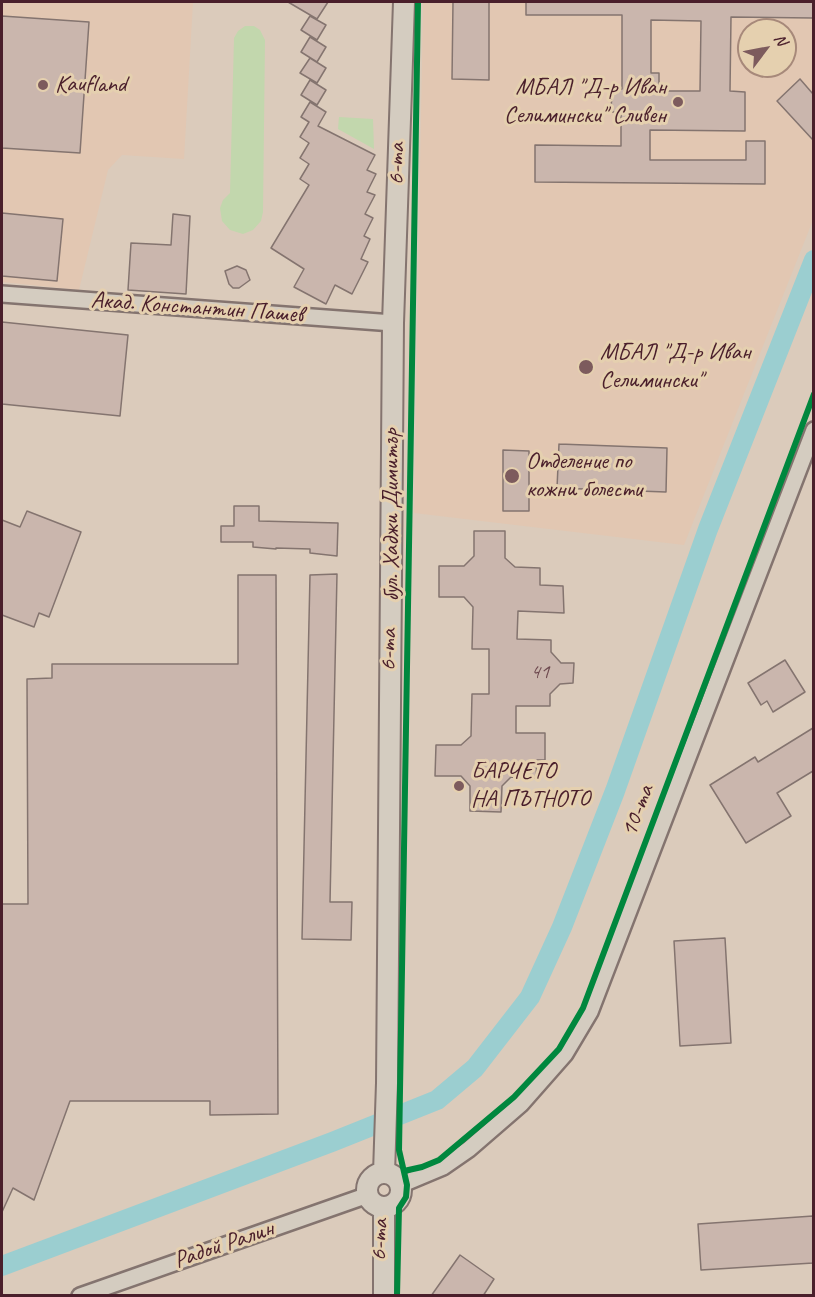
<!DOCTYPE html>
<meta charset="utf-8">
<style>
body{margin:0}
#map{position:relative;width:815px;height:1297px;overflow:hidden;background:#dbcbbb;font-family:Caveat,sans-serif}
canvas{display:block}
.frame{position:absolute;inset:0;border:3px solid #4a1f2b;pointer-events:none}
.north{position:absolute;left:737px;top:18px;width:60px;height:60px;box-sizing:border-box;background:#e5d0af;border:2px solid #a7897a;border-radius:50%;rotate:58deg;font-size:16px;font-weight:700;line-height:24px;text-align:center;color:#4a1f2b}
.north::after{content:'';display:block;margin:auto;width:21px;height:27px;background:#7d5b5d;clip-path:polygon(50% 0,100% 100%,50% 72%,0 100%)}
</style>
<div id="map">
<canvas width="815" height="1297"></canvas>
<div class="frame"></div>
<div class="north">N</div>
</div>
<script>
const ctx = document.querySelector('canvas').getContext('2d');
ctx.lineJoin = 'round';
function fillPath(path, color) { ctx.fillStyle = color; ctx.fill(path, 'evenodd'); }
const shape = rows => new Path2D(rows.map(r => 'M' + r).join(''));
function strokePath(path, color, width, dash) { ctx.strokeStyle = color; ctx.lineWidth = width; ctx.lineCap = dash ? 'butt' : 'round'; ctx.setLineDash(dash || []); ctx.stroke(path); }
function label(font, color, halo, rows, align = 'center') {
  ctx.font = font + ' Caveat,sans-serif'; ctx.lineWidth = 6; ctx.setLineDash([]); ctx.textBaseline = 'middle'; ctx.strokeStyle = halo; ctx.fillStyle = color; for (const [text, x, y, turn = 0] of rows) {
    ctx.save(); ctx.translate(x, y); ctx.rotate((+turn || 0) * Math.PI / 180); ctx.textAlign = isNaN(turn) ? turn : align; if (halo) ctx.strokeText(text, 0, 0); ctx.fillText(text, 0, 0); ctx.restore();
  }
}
fillPath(shape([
 [2,2,193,2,184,159,122,155,108,170,79,290,2,282],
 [423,2,813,2,813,220,684,545,414,513],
 [749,30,785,30,785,66,749,66]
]), '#e2c7b2');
fillPath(shape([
 [245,26,254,26,260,30,265,40,263,212,261,221,253,230,243,234,230,230,222,221,220,208,223,200,230,193,234,38,238,31],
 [339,117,373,119,374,149,338,129]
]), '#c2d7ad');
strokePath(shape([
 [2,1266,332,1142,437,1100,475,1068,530,997,562,927,615,791,708,529,814,260]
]), '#9bced0', 20);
const building = shape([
 [288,2,328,2,317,19,288,2],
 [453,2,489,2,489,80,452,79,453,2],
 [526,2,813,2,813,18,731,17,730,91,745,92,745,131,650,130,650,160,746,160,746,141,765,141,765,184,535,182,535,145,621,146,621,112,611,112,612,89,622,89,622,15,526,15,526,2],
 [651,20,701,21,700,91,659,91,659,73,651,73,651,20],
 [2,16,89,22,80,153,2,148,2,16],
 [310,16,326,25,317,40,301,30,310,16],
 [310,37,326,47,317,62,301,52,310,37],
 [310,58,326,68,317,83,300,73,310,58],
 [800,79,813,94,813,140,777,101,800,79],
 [310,80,326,90,317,105,301,95,310,80],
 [310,102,326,112,318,126,375,155,367,170,376,174,367,192,375,195,365,214,373,218,364,236,370,239,361,259,368,262,352,294,335,285,326,304,294,287,304,269,271,248,309,185,300,179,309,164,300,158,309,143,300,137,309,122,301,117,310,102],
 [2,213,63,219,57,281,2,276,2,213],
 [173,214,190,216,186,294,128,290,131,243,171,245,173,214],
 [237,266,246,270,250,280,239,288,233,288,229,284,225,271,237,266],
 [2,322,128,335,120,416,2,404,2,322],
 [559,444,667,448,666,492,557,488,559,444],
 [503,450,529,451,529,511,503,511,503,450],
 [234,506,259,506,259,521,338,523,337,556,310,553,310,549,276,548,276,549,253,547,253,542,221,542,221,526,234,526,234,506],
 [27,511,81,532,49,617,39,613,34,627,2,615,2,520,20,527,27,511],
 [474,531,505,531,505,558,515,567,540,568,540,585,563,586,564,613,518,611,517,639,551,640,551,652,561,663,574,663,573,683,560,684,550,694,550,706,516,706,516,733,545,733,545,760,537,760,536,778,511,777,502,786,501,812,470,811,470,786,461,776,435,776,436,745,461,745,471,736,472,694,489,694,489,649,472,649,473,607,464,597,439,597,439,566,464,566,474,556,474,531],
 [337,574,330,902,352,902,351,940,302,939,310,575,337,574],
 [238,575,276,575,278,1114,210,1115,210,1101,70,1101,34,1200,13,1188,2,1212,2,904,28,904,27,679,52,678,52,664,238,664,238,575],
 [785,660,805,692,773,712,767,701,761,705,748,683,785,660],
 [813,728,813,771,777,793,791,816,746,843,710,785,755,757,758,762,813,728],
 [725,938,731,1043,680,1046,674,941,725,938],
 [813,1216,813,1263,701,1270,698,1224,813,1216],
 [460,1255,494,1279,483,1296,431,1296,460,1255]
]);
fillPath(building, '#cab6ad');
strokePath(building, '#84746f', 1.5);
const minor = shape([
 [2,294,393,323],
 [400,1185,443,1167,469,1149,521,1104,565,1054,590,1012,814,430],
 [80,1296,368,1195]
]);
const tertiary = shape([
 [384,1173,387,1083,393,323,404,2],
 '367 1190a17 17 0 1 1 34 0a17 17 0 1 1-34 0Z',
 [384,1207,384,1296]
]);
strokePath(minor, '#84746f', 20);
strokePath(tertiary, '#84746f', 24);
strokePath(minor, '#d4ccc0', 15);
strokePath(tertiary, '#d4ccc0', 20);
strokePath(shape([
 [404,1171,422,1167,439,1160,514,1097,559,1049,583,1008,814,394],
 [397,1296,399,1208,406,1197,407,1185,399,1150,418,2]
]), '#00873e', 6);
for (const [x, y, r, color] of [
 [43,85,6,"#7d5b5d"],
 [678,102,6,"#7d5b5d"],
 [586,367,8,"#7d5b5d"],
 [512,476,8,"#7d5b5d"],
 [459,786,6,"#7d5b5d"]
]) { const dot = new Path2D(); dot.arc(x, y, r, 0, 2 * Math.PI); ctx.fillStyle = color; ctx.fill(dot); strokePath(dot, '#e5d0af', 2); }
label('21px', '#6d484e', null, [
 ["41",540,672]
]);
label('24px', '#4a1f2b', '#e5d0af', [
 ["Kaufland",55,85],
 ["МБАЛ \"Д-р Иван",666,88,"right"],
 ["Селимински\" Сливен",666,116,"right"],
 ["МБАЛ \"Д-р Иван",600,353],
 ["Селимински\"",600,381],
 ["Отделение по",526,462],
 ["кожни болести",526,490],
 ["БАРЧЕТО",471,772],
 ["НА ПЪТНОТО",471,800]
], 'left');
label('24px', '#4a1f2b', '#e5d0af', [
 ["6-та",397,164,-89],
 ["Акад. Константин Пашев",197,308,4],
 ["бул. Хаджи Димитър",392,515,-90],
 ["6-та",389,650,-89],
 ["10-та",638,811,-69],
 ["6-та",380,1240,-88],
 ["Радой Ралин",224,1245,-19]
]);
</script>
